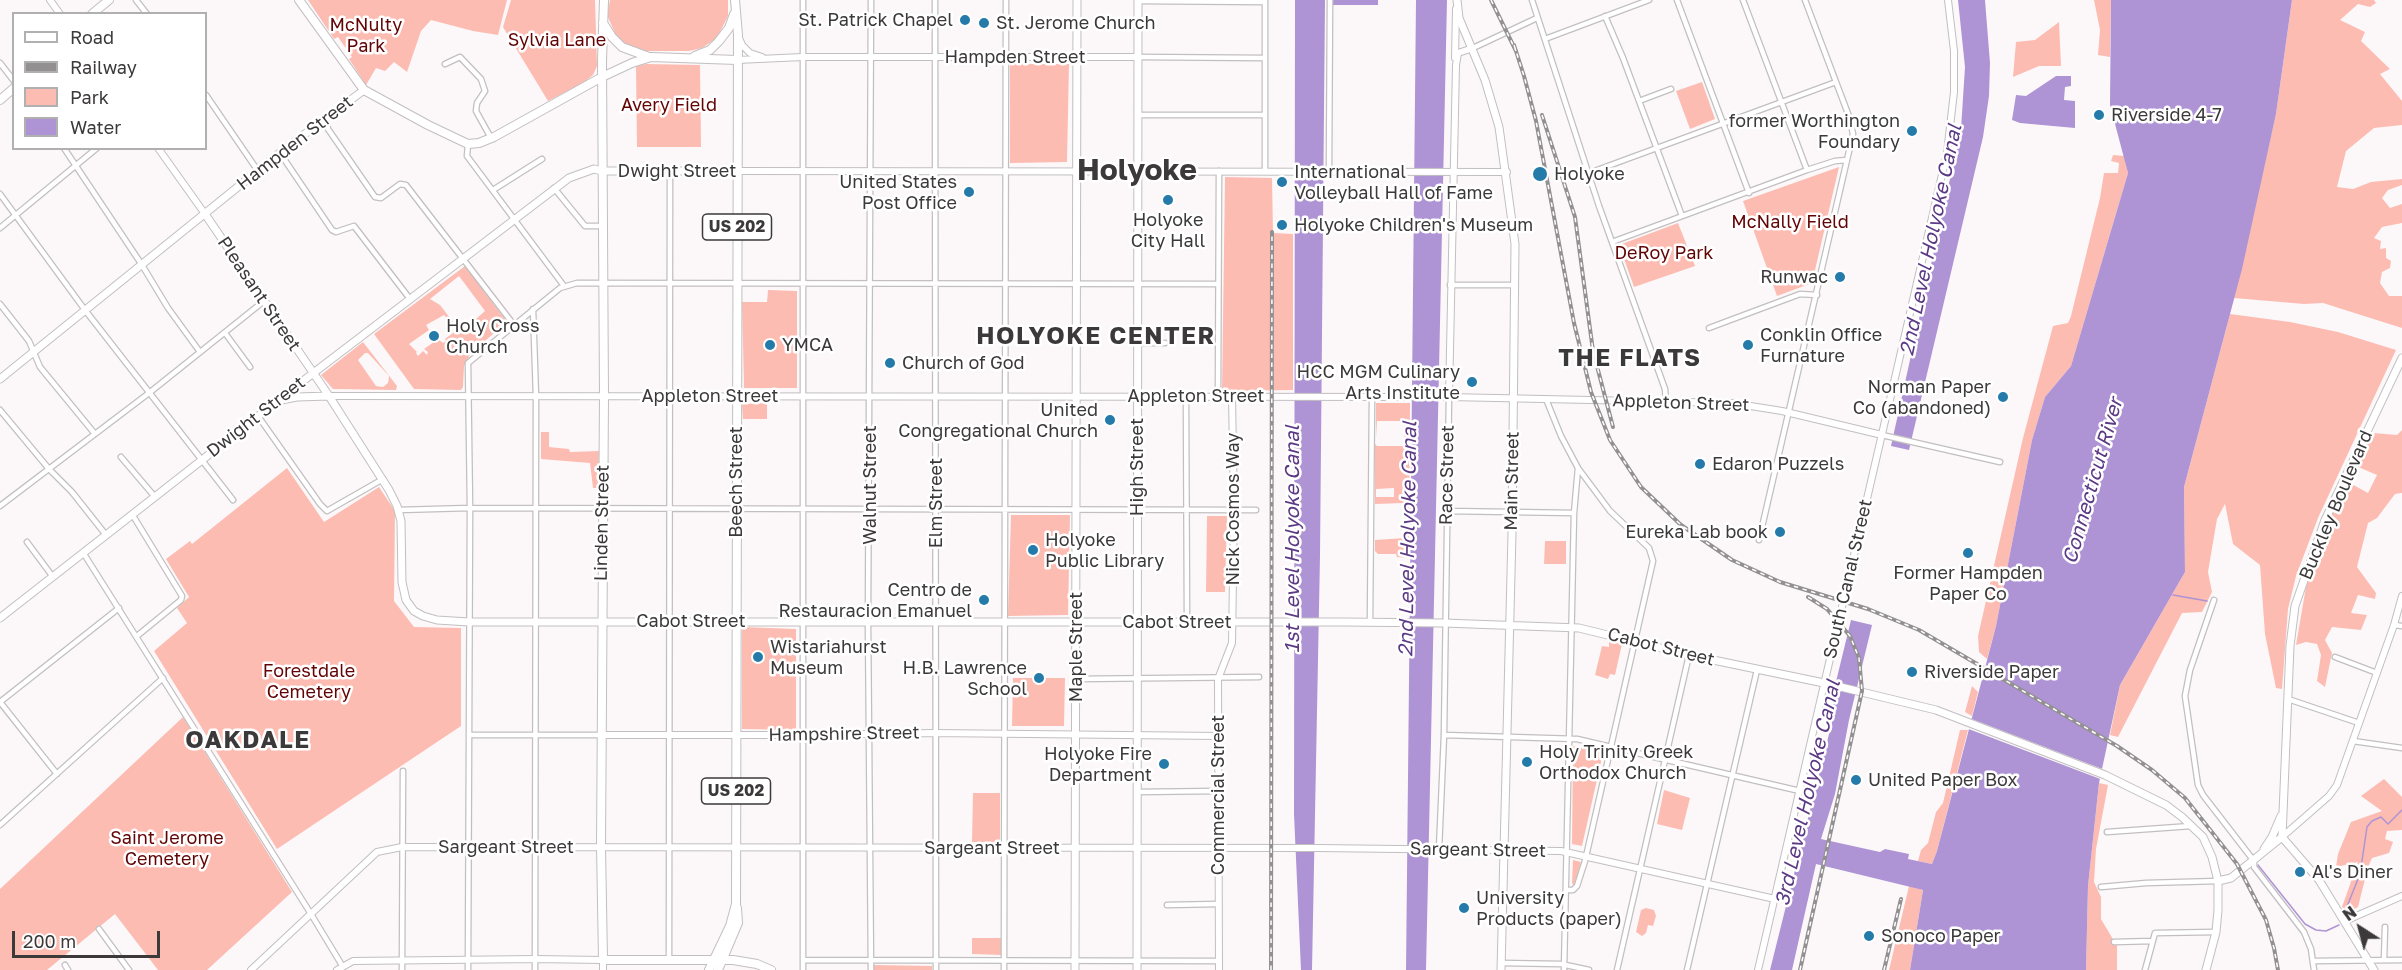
<!DOCTYPE html>
<style>
body{margin:0}
#map{position:relative;width:2402px;height:970px;overflow:hidden;background:#fcf8fa;font-family:"Golos Text",sans-serif}
canvas{display:block}
.legend{position:absolute;left:12px;top:12px;width:195px;height:138px;box-sizing:border-box;background:#fff;border:2px solid #b1b0b0;margin:0;padding:8px 10px;list-style:none;font-size:18px;color:#3b393a}
.legend li{display:flex;align-items:center;gap:12px;height:30px}
.legend b{width:30px;border:2px solid #b1b0b0}
.north{position:absolute;left:2330px;top:898px;width:60px;height:60px;-webkit-text-stroke:4px #fff;paint-order:stroke;rotate:324deg;font-size:16px;font-weight:700;line-height:24px;text-align:center;color:#3b393a}
.north::after{content:'';display:block;margin:auto;width:21px;height:27px;background:#3b393a;clip-path:polygon(50% 0,100% 100%,50% 72%,0 100%)}
.scale{position:absolute;left:12px;top:931px;width:148px;height:27px;box-sizing:border-box;border:3px solid #3b393a;border-top:0;padding-left:8px;font-size:18px;line-height:21px;white-space:nowrap;color:#3b393a;-webkit-text-stroke:4px #fff;paint-order:stroke}
</style>
<div id="map">
<canvas width="2402" height="970"></canvas>
<ul class="legend">
<li><b style="height:8px;background:#fff"></b>Road</li>
<li><b style="height:8px;background:#939092"></b>Railway</li>
<li><b style="height:16px;background:#fdbcb2"></b>Park</li>
<li><b style="height:16px;background:#ae94d4"></b>Water</li>
</ul>
<div class="north">N</div>
<div class="scale">200 m</div>
</div>
<script>
const ctx = document.querySelector('canvas').getContext('2d');
ctx.lineJoin = 'round';
function fillPath(path, color) { ctx.fillStyle = color; ctx.fill(path, 'evenodd'); }
const shape = rows => new Path2D(rows.map(r => 'M' + r).join(''));
function strokePath(path, color, width, dash) { ctx.strokeStyle = color; ctx.lineWidth = width; ctx.lineCap = dash ? 'butt' : 'round'; ctx.setLineDash(dash || []); ctx.stroke(path); }
function label(font, color, halo, rows, align = 'center') {
  ctx.font = font + ' "Golos Text",sans-serif'; ctx.lineWidth = 5; ctx.setLineDash([]); ctx.textBaseline = 'middle'; ctx.strokeStyle = halo; ctx.fillStyle = color; for (const [text, x, y, turn = 0] of rows) {
    ctx.save(); ctx.translate(x, y); ctx.rotate((+turn || 0) * Math.PI / 180); ctx.textAlign = isNaN(turn) ? turn : align; if (halo) ctx.strokeText(text, 0, 0); ctx.fillText(text, 0, 0); ctx.restore();
  }
}
fillPath(shape([
 [308,0,507,0,498,35,473,31,431,20,421,31,407,72,394,62,385,71,376,68,366,85,349,59,352,57,338,37,334,39],
 [511,0,595,0,597,66,593,75,583,83,548,101,503,27],
 [610,0,728,0,728,16,717,38,702,48,689,51,641,51,628,47,618,40,607,15],
 [2094,0,2111,0,2110,57,2098,55,2100,30],
 [2292,0,2374,0,2376,3,2370,7,2358,4,2340,20,2365,32,2361,41,2390,69,2380,74,2402,101,2402,125,2374,128,2346,151,2337,187,2353,189,2371,182,2402,179,2402,185,2388,190,2382,198,2390,208,2402,204,2402,223,2382,227,2374,238,2381,241,2380,249,2386,248,2386,258,2391,261,2390,268,2382,272,2380,283,2389,296,2402,296,2402,328,2323,303,2304,304,2234,298,2276,114],
 [2059,22,2061,66,2039,66,2013,77,2016,42,2035,40],
 [646,64,700,65,701,147,637,147,636,66],
 [1010,64,1069,64,1067,162,1010,163],
 [1702,82,1715,119,1690,129,1676,91],
 [2113,155,2124,156,2128,173,2071,366,2045,397,2032,440,1996,626,1987,659,1979,652,1978,636,2023,438,2053,326,2068,323,2071,316,2100,198,2104,173,2118,173,2119,163,2111,161],
 [1839,167,1812,283,1777,296,1743,201],
 [1225,177,1272,178,1273,233,1293,234,1293,390,1222,391],
 [1678,223,1695,266,1634,287,1619,245],
 [465,266,507,322,471,353,464,366,463,387,461,390,414,389,374,334],
 [459,276,485,311,461,332,440,305,430,299],
 [444,315,455,328,454,332,445,339,446,341,443,343,438,339,424,349,428,352,427,355,423,351,418,356,416,353,417,352,409,344,429,330,426,325],
 [768,290,797,291,797,388,744,388,742,302,767,302],
 [2230,314,2290,322,2338,332,2396,350,2318,518,2296,576,2288,609,2282,689,2276,688,2265,634,2260,565,2233,544,2225,504,2217,519,2208,572,2212,592,2202,612,2182,613,2118,737,2110,735,2120,685,2185,572,2184,487],
 [363,342,397,386,396,390,333,389,321,375],
 [365,353,368,353,389,376,388,383,383,387,376,386,358,360],
 [767,403,767,419,743,419,742,404],
 [1376,403,1410,403,1409,558,1397,557,1396,554,1378,554,1375,551,1375,540,1405,538,1404,503,1375,504,1375,444,1377,446,1404,446,1405,421,1377,421,1376,438],
 [1394,488,1394,497,1376,497,1376,489],
 [2402,430,2402,493,2395,494,2377,518,2368,523,2357,567,2376,593,2375,599,2358,595,2351,613,2367,615,2361,630,2332,627,2325,640,2332,653,2325,687,2317,681,2321,655,2317,644,2306,642,2296,645,2307,581,2326,528,2348,482,2368,493,2377,475,2356,466,2373,433,2397,435],
 [541,432,549,432,549,447,569,449,570,452,599,451,598,488,593,488,590,463,541,459],
 [287,468,324,522,379,487,395,511,394,601,414,627,461,628,461,726,277,849,154,651,187,623,177,608,189,597,166,559,190,541,192,544],
 [1011,515,1070,515,1068,615,1008,616],
 [1207,516,1227,516,1225,592,1206,592],
 [1545,541,1566,541,1566,564,1544,564],
 [742,627,796,629,796,730,742,729],
 [1609,641,1622,644,1615,675,1610,674,1608,679,1595,675,1602,646,1609,647],
 [1013,678,1065,678,1064,726,1012,726],
 [1972,686,1978,692,1972,716,1965,712],
 [183,717,292,892,207,970,158,970,115,914,47,970,0,970,0,889],
 [1960,730,1968,730,1937,851,1932,864,1918,861,1921,850,1928,843,1936,812,1943,803],
 [1573,746,1603,753,1582,846,1572,844],
 [2384,779,2402,797,2402,830,2387,831,2385,839,2393,842,2389,853,2372,858,2368,867,2358,907,2349,912,2342,907,2358,862,2336,867,2338,854,2351,822,2382,811,2361,796],
 [2099,783,2108,785,2096,849,2094,882,2101,897,2101,919,2117,946,2117,970,2086,970,2088,886],
 [1664,790,1690,798,1682,830,1657,824],
 [973,793,1000,793,1000,842,972,842],
 [1573,860,1581,862,1574,886,1572,883],
 [1909,886,1923,890,1910,970,1889,970],
 [1646,908,1654,910,1656,916,1653,926,1648,925,1646,933,1642,936,1636,932,1641,910],
 [972,938,1001,938,1001,955,972,954],
 [873,965,932,966,932,970,874,970]
]), '#fdbcb2');
fillPath(shape([
 [1295,0,1325,0,1320,556,1312,970,1301,970,1294,814],
 [1333,0,1378,0,1378,5,1333,5],
 [1416,0,1447,0,1426,970,1406,970],
 [1958,0,1985,0,1990,63,1989,96,1983,137,1909,450,1891,446,1961,129,1965,67],
 [2111,0,2292,0,2276,114,2242,269,2184,487,2185,572,2120,685,2099,783,2088,886,2086,970,1910,970,1923,890,1816,864,1792,970,1770,970,1833,718,1833,694,1851,620,1872,625,1849,720,1835,794,1821,839,1880,852,1885,849,1909,854,1908,859,1932,864,1937,851,1996,626,2032,440,2045,397,2071,366,2128,173,2110,105],
 [2056,76,2071,76,2071,86,2065,87,2064,100,2075,101,2075,128,2020,123,2012,120,2016,95,2026,96]
]), '#ae94d4');
fillPath(shape([
 [1969,718,2105,770,2103,780,1966,728]
]), '#fcf8fa');
strokePath(shape([
 [2173,595,2207,601],
 [2258,865,2305,924,2316,930,2326,931,2339,925],
 [2346,909,2360,874,2367,827,2372,821,2381,817,2388,824,2402,810]
]), '#ae94d4', 1.5);
const minor = shape([
 [136,0,147,14],
 [935,0,936,970],
 [1265,0,1265,171],
 [1532,0,1599,206,1665,389,1666,402],
 [1677,0,1749,193],
 [1743,0,1807,170],
 [1138,1,1265,2],
 [1605,16,1623,58,1682,216],
 [1545,39,1649,0],
 [1473,48,1537,18],
 [1138,57,1265,58],
 [0,63,14,81],
 [445,64,460,57,481,79,485,91,477,103,476,111,491,138],
 [206,95,258,171],
 [1639,101,1671,89],
 [1139,115,1265,115],
 [326,119,328,129,375,197,381,198,400,184,406,185,514,325],
 [468,144,467,156,564,286],
 [64,148,142,265,168,308,200,352],
 [280,153,332,230,336,232,354,226,410,299],
 [1329,172,1330,0],
 [1589,173,1836,82],
 [554,188,585,226,602,226],
 [493,190,542,159],
 [0,194,85,310,233,500],
 [0,228,97,148],
 [1612,242,1807,170,1835,161,1847,160],
 [1450,285,1515,285],
 [0,304,29,341,40,367,95,434],
 [533,309,536,396,535,970],
 [1709,328,1800,294,1817,295],
 [225,333,250,367],
 [1137,343,1165,343],
 [1218,396,1219,171],
 [1186,397,1187,622],
 [1546,399,1561,436,1578,468,1610,511,1649,548,1653,561,1585,861,1577,886,1573,890,1567,890],
 [0,410,49,469,72,492,106,535],
 [258,416,320,504,327,511,383,479],
 [1882,435,2000,462],
 [121,457,155,497],
 [0,506,149,393,264,301],
 [398,510,470,508,1256,510],
 [1447,511,1574,513],
 [132,514,182,596,181,600,137,636],
 [1759,540,1853,134,1850,119,1805,0],
 [27,542,53,577],
 [84,554,311,914,343,967],
 [2214,600,2190,670,2185,696,2198,785,2203,795,2254,861,2254,867,2304,932,2311,949,2314,970],
 [1370,622,1372,397],
 [2394,625,2402,626],
 [2335,657,2377,673],
 [1076,679,1259,677],
 [2288,699,2359,723],
 [0,702,119,608],
 [0,702,57,774],
 [469,735,602,735],
 [1444,735,1577,739,1800,791],
 [2353,741,2402,748],
 [1137,792,1219,791],
 [0,825,163,678],
 [2107,832,2191,826],
 [1439,849,1444,735,1449,397],
 [2101,887,2146,883,2218,881],
 [1167,905,1219,904],
 [99,929,129,970],
 [2114,942,2153,941],
 [803,960,1219,961],
 [2384,960,2385,927],
 [669,961,670,171],
 [2314,961,2402,960],
 [1501,963,1561,964,1589,970],
 [65,965,68,970],
 [402,970,403,771],
 [468,970,470,508,468,363,560,288,577,283,1217,284],
 [803,970,803,0],
 [871,970,868,622,871,0],
 [1004,970,1006,0],
 [1564,970,1574,513,1578,468],
 [1617,970,1689,655],
 [1687,970,1757,670],
 [2145,970,2155,933,2216,932]
]);
const tertiary = shape([
 [50,0,60,14],
 [739,38,742,45,750,53,762,57],
 [1455,58,1456,9],
 [737,60,803,57,1138,57],
 [158,148,205,214],
 [737,171,1507,172],
 [329,396,1449,397,1732,403,1782,411,1882,435],
 [1449,397,1456,65,1458,53,1473,48],
 [602,735,803,735,934,733,1219,736],
 [2282,837,2329,796,2337,785,2394,625,2402,596],
 [2345,921,2402,896],
 [251,970,377,852,402,847,1318,848,1561,851,1775,899],
 [337,970,353,961,535,959,603,960,603,970],
 [1219,970,1218,679,1232,643,1234,510,1232,396],
 [1758,970,1947,153,1954,92,1954,51,1948,0]
]);
const secondary = shape([
 [1457,0,1459,18,1485,80,1499,127,1515,244,1512,534,1501,970],
 [205,214,329,396,389,490,397,506,401,521,402,582,406,600,414,611,423,616,437,620,469,622,1344,622,1444,623,1579,628,1689,655,1824,683,1936,710,2105,775,2166,805,2182,817,2203,837,2212,857,2218,881,2218,910,2216,932,2206,970],
 [0,379,286,148,364,90],
 [281,400,297,397,329,396],
 [0,618,312,374,569,178,594,169,602,171,737,171],
 [2282,837,2290,646,2295,606,2325,520,2402,358],
 [2282,837,2319,880,2374,970],
 [2264,849,2272,837,2281,816],
 [2218,881,2231,878,2282,837],
 [1075,970,1077,0],
 [1137,970,1138,0]
]);
const primary = shape([
 [299,0,364,90,428,125,468,144,479,143,494,137,602,77,632,63,651,57,737,60],
 [604,0,602,61,604,396,601,847,603,960,733,960,757,964,771,970],
 [92,14,109,0],
 [603,23,612,37,622,47,649,57],
 [695,56,710,50,719,41,729,28,734,14],
 [0,100,14,88],
 [709,970,730,926,736,904,738,35,735,0],
 [718,970,738,923,737,908]
]);
strokePath(minor, '#c2bfc1', 7);
strokePath(tertiary, '#c2bfc1', 8);
strokePath(secondary, '#c2bfc1', 9);
strokePath(primary, '#c2bfc1', 10);
strokePath(minor, '#fff', 4.5);
strokePath(tertiary, '#fff', 6);
strokePath(secondary, '#fff', 7);
strokePath(primary, '#fff', 8);
const rail = shape([
 [1491,0,1516,51],
 [1514,45,1524,76,1536,121,1574,323,1591,392,1610,440,1641,487,1681,525,1732,560,1780,582,1868,609,1919,630,2117,746,2152,770,2185,798,2237,864,2266,920,2274,948,2278,970],
 [1542,115,1575,217,1593,351,1613,427],
 [1271,970,1272,232],
 [1800,970,1862,691,1859,658,1850,636,1827,609,1808,597],
 [1884,970,1901,899]
]);
strokePath(rail, '#939092', 4);
strokePath(rail, '#fff', 1.5, [4.5]);
for (const [x, y, r, color] of [
 [965,20,6,"#247aa9"],
 [984,23,6,"#247aa9"],
 [2099,115,6,"#247aa9"],
 [1912,131,6,"#247aa9"],
 [1540,174,8,"#247aa9"],
 [1282,182,6,"#247aa9"],
 [969,192,6,"#247aa9"],
 [1168,200,6,"#247aa9"],
 [1282,225,6,"#247aa9"],
 [1840,277,6,"#247aa9"],
 [434,336,6,"#247aa9"],
 [770,345,6,"#247aa9"],
 [1748,345,6,"#247aa9"],
 [890,363,6,"#247aa9"],
 [1472,382,6,"#247aa9"],
 [2003,397,6,"#247aa9"],
 [1110,420,6,"#247aa9"],
 [1700,464,6,"#247aa9"],
 [1780,532,6,"#247aa9"],
 [1033,550,6,"#247aa9"],
 [1968,553,6,"#247aa9"],
 [984,600,6,"#247aa9"],
 [758,657,6,"#247aa9"],
 [1912,672,6,"#247aa9"],
 [1039,678,6,"#247aa9"],
 [1527,762,6,"#247aa9"],
 [1164,764,6,"#247aa9"],
 [1856,780,6,"#247aa9"],
 [2300,872,6,"#247aa9"],
 [1464,908,6,"#247aa9"],
 [1869,936,6,"#247aa9"]
]) { const dot = new Path2D(); dot.arc(x, y, r, 0, 2 * Math.PI); ctx.fillStyle = color; ctx.fill(dot); strokePath(dot, '#fff', 2); }
for (const [x, y, w] of [
 [737,227,69],
 [736,791,69]
]) { const box = new Path2D(); box.roundRect(x - w / 2, y - 13, w, 26, 4.5); ctx.fillStyle = '#fff'; ctx.fill(box); strokePath(box, '#3b393a', 1.5); }
label('bold 16px', '#3b393a', null, [
 ["US 202",737,227],
 ["US 202",736,791]
]);
label('18px', '#3b393a', '#fff', [
 ["St. Patrick Chapel",953,20,"right"],
 ["St. Jerome Church",996,23],
 ["Riverside 4-7",2111,115],
 ["former Worthington",1900,121,"right"],
 ["Foundary",1900,142,"right"],
 ["International",1294,172],
 ["Volleyball Hall of Fame",1294,193],
 ["Holyoke",1554,174],
 ["United States",957,182,"right"],
 ["Post Office",957,203,"right"],
 ["Holyoke",1168,220,"center"],
 ["City Hall",1168,241,"center"],
 ["Holyoke Children's Museum",1294,225],
 ["Runwac",1828,277,"right"],
 ["Holy Cross",446,326],
 ["Church",446,347],
 ["Conklin Office",1760,335],
 ["Furnature",1760,356],
 ["YMCA",782,345],
 ["Church of God",902,363],
 ["HCC MGM Culinary",1460,372,"right"],
 ["Arts Institute",1460,393,"right"],
 ["Norman Paper",1991,387,"right"],
 ["Co (abandoned)",1991,408,"right"],
 ["United",1098,410,"right"],
 ["Congregational Church",1098,431,"right"],
 ["Edaron Puzzels",1712,464],
 ["Eureka Lab book",1768,532,"right"],
 ["Holyoke",1045,540],
 ["Public Library",1045,561],
 ["Former Hampden",1968,573,"center"],
 ["Paper Co",1968,594,"center"],
 ["Centro de",972,590,"right"],
 ["Restauracion Emanuel",972,611,"right"],
 ["Wistariahurst",770,647],
 ["Museum",770,668],
 ["H.B. Lawrence",1027,668,"right"],
 ["School",1027,689,"right"],
 ["Riverside Paper",1924,672],
 ["Holy Trinity Greek",1539,752],
 ["Orthodox Church",1539,773],
 ["Holyoke Fire",1152,754,"right"],
 ["Department",1152,775,"right"],
 ["United Paper Box",1868,780],
 ["Al's Diner",2312,872],
 ["University",1476,898],
 ["Products (paper)",1476,919],
 ["Sonoco Paper",1881,936]
], 'left');
label('18px', '#620304', '#fff', [
 ["McNulty",366,25],
 ["Park",366,46],
 ["Sylvia Lane",557,40],
 ["Avery Field",669,105],
 ["McNally Field",1790,222],
 ["DeRoy Park",1664,253],
 ["Forestdale",309,671],
 ["Cemetery",309,692],
 ["Saint Jerome",167,838],
 ["Cemetery",167,859]
]);
label('18px', '#3b393a', '#fff', [
 ["Hampden Street",1015,57],
 ["Hampden Street",295,143,-38],
 ["Dwight Street",677,171],
 ["Pleasant Street",259,294,56],
 ["Appleton Street",710,396],
 ["Appleton Street",1196,396],
 ["Appleton Street",1681,403,2],
 ["Dwight Street",256,417,-38],
 ["High Street",1137,467,-90],
 ["Race Street",1447,475,-89],
 ["Main Street",1512,481,-89],
 ["Beech Street",736,482,-90],
 ["Walnut Street",870,485,-90],
 ["Elm Street",936,503,-90],
 ["Buckley Boulevard",2336,505,-67],
 ["Nick Cosmos Way",1233,509,-90],
 ["Linden Street",602,523,-89],
 ["South Canal Street",1848,579,-77],
 ["Cabot Street",691,621],
 ["Cabot Street",1177,622],
 ["Maple Street",1076,647,-90],
 ["Cabot Street",1661,647,14],
 ["Hampshire Street",844,734,-1],
 ["Commercial Street",1218,795,-90],
 ["Sargeant Street",506,847],
 ["Sargeant Street",992,848],
 ["Sargeant Street",1478,850,1]
]);
label('italic 20px', '#5c3985', '#fff', [
 ["2nd Level Holyoke Canal",1931,240,-78],
 ["Connecticut River",2093,481,-74],
 ["1st Level Holyoke Canal",1293,539,-90],
 ["2nd Level Holyoke Canal",1408,539,-89],
 ["3rd Level Holyoke Canal",1808,793,-77]
]);
ctx.letterSpacing = '1.5px';
label('bold 24px', '#3b393a', '#fff', [
 ["HOLYOKE CENTER",1096,336],
 ["THE FLATS",1630,358],
 ["OAKDALE",248,740]
]);
ctx.letterSpacing = '0px';
label('bold 30px', '#3b393a', '#fff', [
 ["Holyoke",1137,170]
]);
</script>
